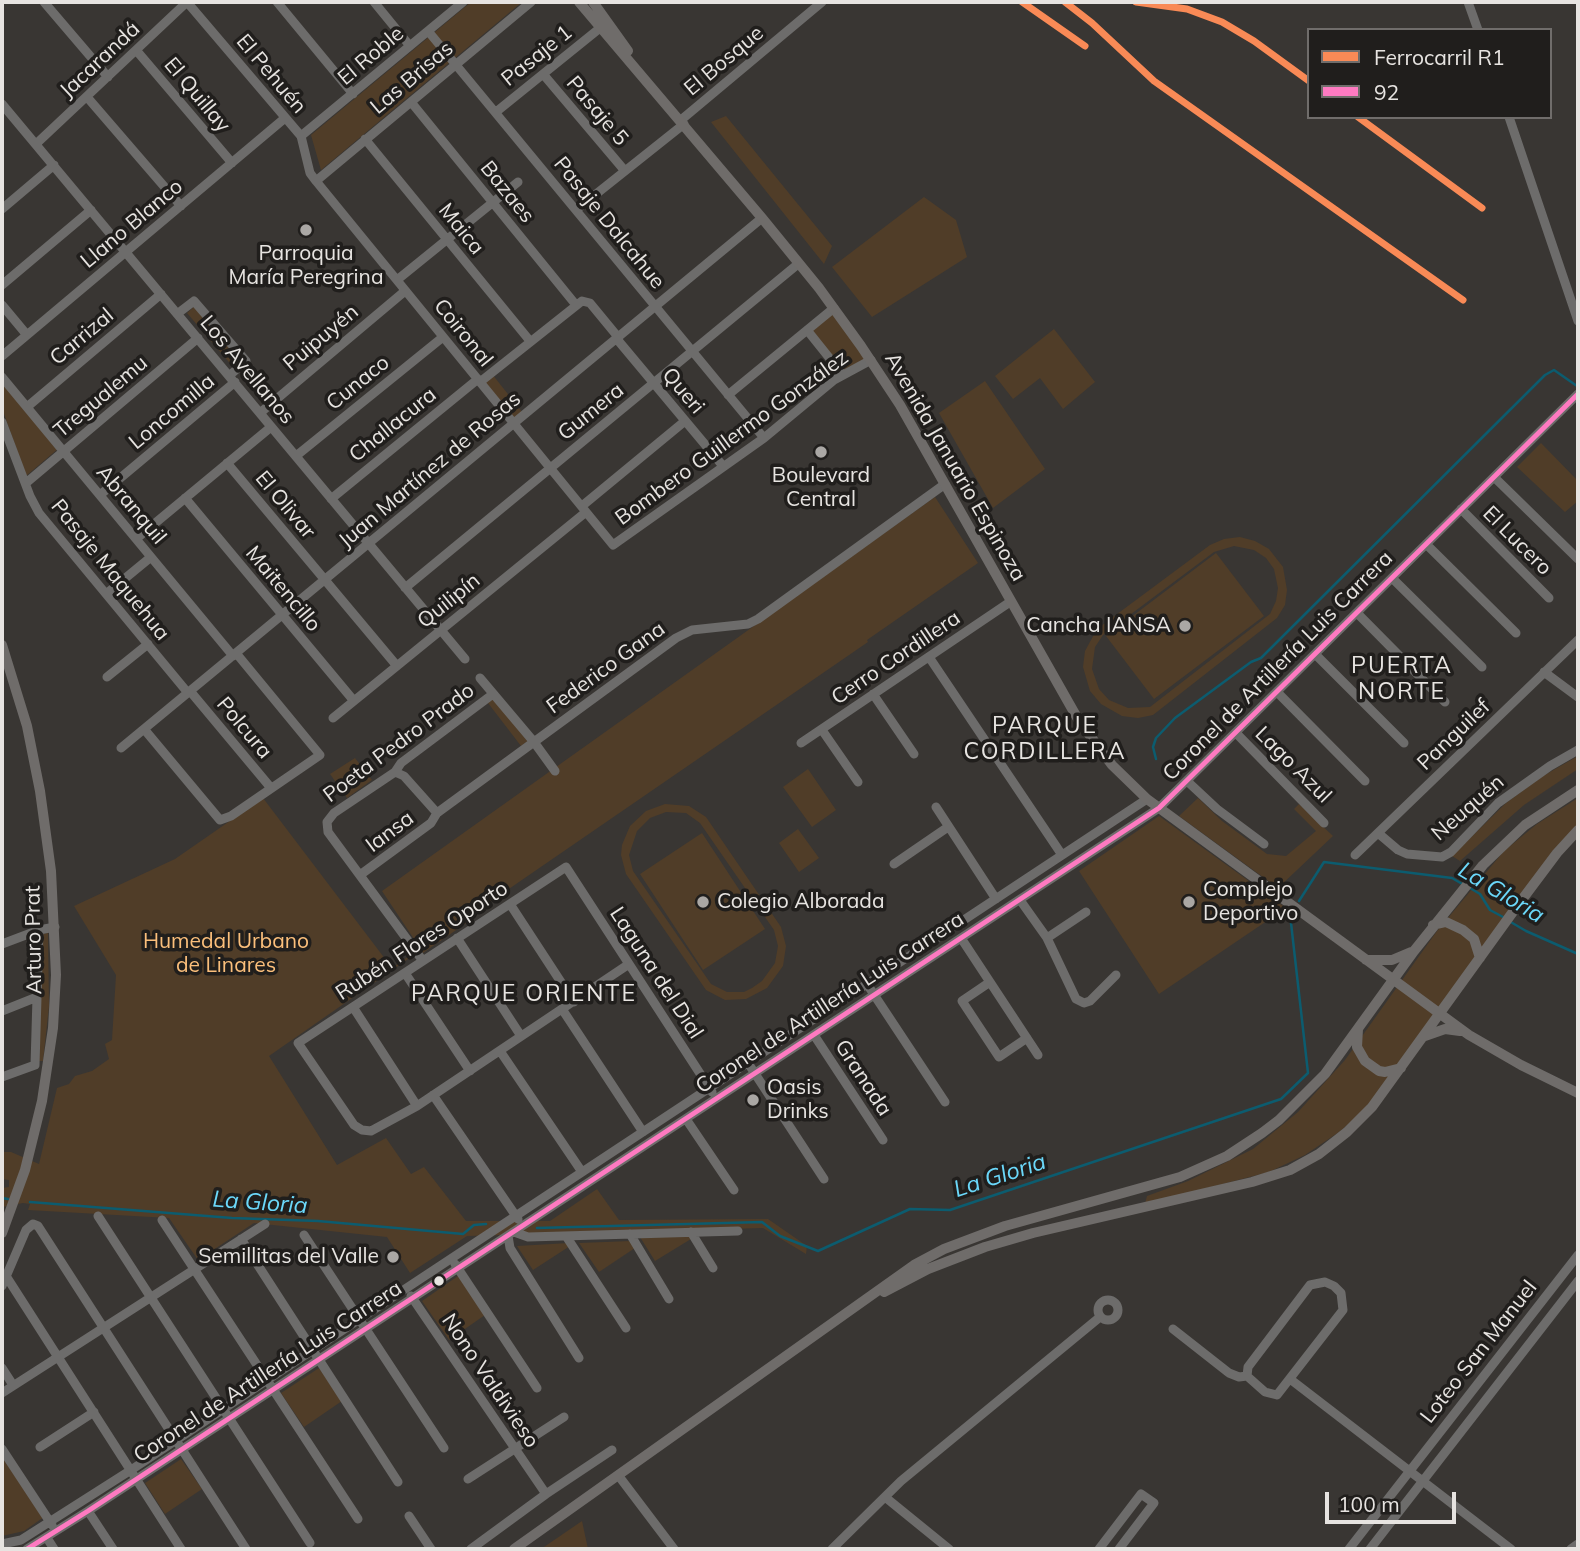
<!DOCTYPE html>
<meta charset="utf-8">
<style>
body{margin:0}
#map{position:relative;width:1580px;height:1551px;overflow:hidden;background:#393633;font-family:Mulish,sans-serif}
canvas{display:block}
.frame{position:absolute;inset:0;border:4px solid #e7e4e1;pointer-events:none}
.legend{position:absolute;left:1307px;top:28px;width:245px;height:91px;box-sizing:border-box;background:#201e1c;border:2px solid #706d6b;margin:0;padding:9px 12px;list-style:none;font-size:21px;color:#e7e4e1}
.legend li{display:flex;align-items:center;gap:14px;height:35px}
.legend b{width:35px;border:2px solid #706d6b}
.scale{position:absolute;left:1325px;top:1492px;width:131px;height:32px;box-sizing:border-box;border:4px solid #e7e4e1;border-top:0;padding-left:9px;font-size:21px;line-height:24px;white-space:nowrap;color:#e7e4e1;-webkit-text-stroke:5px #201e1c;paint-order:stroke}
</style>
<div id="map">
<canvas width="1580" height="1551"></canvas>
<div class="frame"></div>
<ul class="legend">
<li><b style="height:9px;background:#f98a56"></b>Ferrocarril R1</li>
<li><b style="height:9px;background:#fe7ac1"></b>92</li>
</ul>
<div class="scale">100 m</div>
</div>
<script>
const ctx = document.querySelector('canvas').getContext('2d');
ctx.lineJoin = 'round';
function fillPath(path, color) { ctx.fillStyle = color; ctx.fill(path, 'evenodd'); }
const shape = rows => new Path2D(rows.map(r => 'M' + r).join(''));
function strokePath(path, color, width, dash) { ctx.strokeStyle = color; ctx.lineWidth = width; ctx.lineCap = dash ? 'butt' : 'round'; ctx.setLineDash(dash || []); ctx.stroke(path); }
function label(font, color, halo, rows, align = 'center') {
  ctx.font = font + ' Mulish,sans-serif'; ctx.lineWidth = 7; ctx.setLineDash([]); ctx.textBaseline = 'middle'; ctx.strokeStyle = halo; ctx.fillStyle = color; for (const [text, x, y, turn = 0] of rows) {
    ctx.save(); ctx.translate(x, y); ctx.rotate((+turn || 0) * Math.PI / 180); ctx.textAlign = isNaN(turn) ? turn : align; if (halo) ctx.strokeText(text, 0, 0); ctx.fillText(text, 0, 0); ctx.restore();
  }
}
fillPath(shape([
 [471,2,522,2,321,170,311,135],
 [726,116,832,246,824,264,711,122],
 [924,197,956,220,967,257,872,317,832,267],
 [195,306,242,362,234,368,187,313],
 [834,313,867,360,843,372,810,330],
 [1054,329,1095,382,1063,409,1040,378,1013,399,995,376],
 [492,374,523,413,515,420,483,382],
 [2,379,59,448,26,476,2,408],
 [985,381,1045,469,993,508,939,413],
 [1541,443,1578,481,1578,501,1565,512,1517,467],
 [935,497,978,563,867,640,868,642,471,915,472,919,423,953,421,950,269,1056,337,1165,386,1138,411,1174,424,1167,466,1221,550,1221,597,1189,619,1220,768,1219,807,1246,806,1254,763,1228,467,1236,410,1273,387,1237,254,1223,198,1260,169,1218,28,1210,30,1204,23,1203,2,1207,2,1188,9,1187,9,1180,2,1179,2,1152,11,1152,39,1164,57,1088,69,1084,75,1076,92,1071,109,1059,105,1044,112,1040,116,975,74,906,175,859,263,798,392,968,420,948,382,891],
 [1240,537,1255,541,1269,549,1283,567,1287,590,1285,605,1277,618,1153,715,1138,718,1122,716,1101,704,1090,691,1083,667,1085,651,1097,629,1210,545,1224,539],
 [1234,546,1254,550,1266,558,1274,569,1278,588,1276,601,1270,614,1150,707,1128,708,1109,700,1099,689,1092,669,1095,647,1103,635,1214,552],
 [1216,553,1264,616,1154,699,1106,636],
 [493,699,529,740,521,746,488,703],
 [1578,756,1578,769,1524,805,1460,861,1452,856,1506,803,1543,776],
 [355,758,372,780,347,798,330,774],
 [808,769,836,810,812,827,783,787],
 [1198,798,1222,821,1267,854,1286,856,1316,831,1294,809,1299,804,1333,836,1278,888,1179,816],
 [1578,798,1578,824,1553,851,1364,1111,1339,1132,1305,1155,1269,1172,1145,1204,1147,1196,1188,1181,1253,1149,1298,1112,1345,1060,1437,931,1504,851,1537,824],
 [665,804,689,806,706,817,781,927,786,946,783,966,767,988,746,999,725,1000,706,990,626,874,621,855,622,845,630,826,646,811],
 [666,812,686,813,700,823,774,930,778,946,775,963,762,981,752,988,744,992,727,992,711,984,633,871,629,855,637,831,650,818],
 [1159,816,1286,908,1159,994,1079,871],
 [798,829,819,858,799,872,779,843],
 [702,833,765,929,703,970,640,874],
 [48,933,49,1006,43,1061,39,1061,42,934],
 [689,1236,691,1239,655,1261,640,1237],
 [631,1241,635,1248,599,1272,579,1243],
 [569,1243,570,1246,533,1270,517,1246],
 [458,1276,485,1315,449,1340,422,1301],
 [319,1368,342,1401,304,1427,281,1393],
 [7,1459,44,1517,24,1531,2,1536,2,1462],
 [181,1459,202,1489,165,1514,145,1483],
 [582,1521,588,1549,541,1549]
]), '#503d28');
strokePath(shape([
 [1156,759,1153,747,1156,738,1175,718,1251,662,1261,658,1545,375,1554,370,1577,386],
 [1470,888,1480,894,1490,910,1503,917],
 [1299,901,1324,862,1452,878,1464,885],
 [1509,921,1526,931,1578,954],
 [2,1198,8,1199],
 [30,1202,232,1218,318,1221,463,1234,474,1225,486,1224],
 [537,1228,762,1222,780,1236,818,1251,910,1209,950,1210,1281,1099,1308,1073,1290,914]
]), '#0c5c6f', 2.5);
strokePath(shape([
 [44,2,108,77],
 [187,2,301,136,310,173,316,181,613,545,764,438,834,380,871,360],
 [277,2,353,94],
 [374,2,410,46],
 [1468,2,1478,30],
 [428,31,764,438],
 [136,50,232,163],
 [543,74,625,171],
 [87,97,181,206],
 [411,102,576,305],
 [2,104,465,659],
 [496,112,600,28],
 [1509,117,1578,321],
 [681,120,822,2],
 [301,136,463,2],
 [365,139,530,341],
 [36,144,187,2],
 [316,181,531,2],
 [2,209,54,165],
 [576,210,684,124],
 [397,280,518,182],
 [2,285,91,210],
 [2,305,27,335],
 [177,314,194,301,246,361,229,376],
 [807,330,843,375],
 [616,338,723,466],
 [2,356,285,118],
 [2,377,233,656],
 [480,382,582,301,590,303,618,337],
 [728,395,834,308],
 [27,407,161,294],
 [260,413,405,291],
 [2,422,30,496,39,513,188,693],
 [296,456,443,337],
 [227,463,397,666],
 [1494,477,1578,559],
 [26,483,198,338],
 [100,495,235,382],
 [185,498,354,701],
 [331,499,478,379],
 [582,506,685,421],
 [1461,509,1549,598],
 [136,539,271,427],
 [1426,544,1516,633],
 [1392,578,1482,667],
 [405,588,798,264],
 [106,594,151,557],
 [1357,613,1445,702],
 [1315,654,1404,743],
 [929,657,1062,855],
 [1544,672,1578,697],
 [107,677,148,644],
 [480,678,534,742,555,771],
 [190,691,271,788],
 [1277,692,1365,781],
 [873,694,914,754],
 [333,718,586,512],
 [144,729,220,820,231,816,320,755,236,653],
 [822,730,858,782],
 [1236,733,1324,823],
 [801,743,1010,602],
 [121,748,762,218],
 [395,772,404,776,437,813],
 [1187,781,1217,809,1264,844],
 [936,807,996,899],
 [1378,833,1398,850,1407,854,1442,857,1451,852,1498,803,1550,766,1578,750],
 [1355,855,1578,640],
 [894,864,948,827],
 [360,875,431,823,437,813,676,638,692,630,748,624,758,619,945,484],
 [1020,900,1047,938,1076,999,1084,1003,1090,1001,1116,975],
 [510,904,574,1002],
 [457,938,521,1036],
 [961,938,1038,1055],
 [1047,938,1086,912],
 [2,944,39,930,55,927],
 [423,961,328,832,327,822,334,813,395,772,401,763,493,694],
 [629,964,417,1106,371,1131,362,1130,354,1125,298,1043,566,867,629,964,712,1092],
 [405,973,470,1071],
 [990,982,962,1001,999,1057,1027,1038],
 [867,984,945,1102],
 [353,1007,417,1106],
 [562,1009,643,1132],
 [2,1011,37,997],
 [814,1035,883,1140],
 [500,1051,582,1172],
 [748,1063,824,1179],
 [2,1077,35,1065,39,930],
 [433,1095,518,1219],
 [686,1119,734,1190],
 [98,1216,310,1543],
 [162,1220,358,1519],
 [514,1232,528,1237,738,1231],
 [691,1232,713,1268],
 [630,1234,669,1299],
 [304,1235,444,1448],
 [508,1236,510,1248,579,1358],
 [566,1236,626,1328],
 [241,1239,398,1482],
 [455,1264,537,1388],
 [6,1276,181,1549],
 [1325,1282,1334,1286,1341,1293,1343,1310,1277,1395,1265,1392,1247,1376,1248,1367,1310,1285,1325,1282],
 [2,1286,26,1230,33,1224,38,1226,246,1549],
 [411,1296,546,1494],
 '1098 1310a10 10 0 1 1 20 0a10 10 0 1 1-20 0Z',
 [1173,1329,1229,1373,1239,1377,1247,1376],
 [2,1368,13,1385],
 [1290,1379,1511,1549],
 [2,1393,265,1224],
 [40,1447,94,1412],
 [2,1449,52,1525],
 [618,1475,674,1549],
 [468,1479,564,1417],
 [885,1497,949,1549],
 [88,1511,113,1549],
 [409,1516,431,1549],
 [47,1538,54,1549],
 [2,1544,21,1540,131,1470,1147,799],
 [27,1549,88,1511,1159,808,1578,394],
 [471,1549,546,1494,612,1450],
 [832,1549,901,1481,1100,1317],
 [1099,1549,1141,1494,1154,1503,1119,1549],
 [1349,1549,1578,1255],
 [1370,1549,1578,1281],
 [1571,1549,1578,1544]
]), '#6d6c6b', 9);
strokePath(shape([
 [579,2,762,218,819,288,861,346,900,405,1079,721,1112,765,1147,799,1469,1035,1521,1065,1578,1093],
 [593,2,628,51],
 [2,645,27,726,40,791,51,871,56,975,53,1028,42,1101,25,1170,2,1233],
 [1433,925,1446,922,1463,930,1474,939,1480,958],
 [1366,960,1392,960,1411,952],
 [1358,1029,1357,1047,1365,1061,1379,1071,1385,1072,1401,1068],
 [1425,1036,1445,1029,1460,1031],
 [884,1292,928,1269,985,1247,1033,1233,1252,1182,1290,1170,1319,1154,1347,1132,1372,1107,1515,909,1557,853,1578,830],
 [514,1549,914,1265,944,1249,1005,1226,1180,1177,1227,1156,1262,1133,1279,1120,1325,1074,1414,951,1483,865,1525,825,1578,790]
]), '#6f6c6a', 10);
strokePath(shape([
 [27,1549,88,1511,1159,808,1578,394]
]), '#fe7ac1', 5);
strokePath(shape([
 [1022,2,1085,46],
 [1065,2,1092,23,1154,81,1463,300],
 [1136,2,1187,9,1222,22,1254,41,1309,81],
 [1358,117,1482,208]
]), '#f98a56', 7);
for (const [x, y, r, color] of [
 [306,230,7,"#aaa7a4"],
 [821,452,7,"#aaa7a4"],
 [1185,626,7,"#aaa7a4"],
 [703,902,7,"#aaa7a4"],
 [1189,902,7,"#aaa7a4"],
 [753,1100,7,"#aaa7a4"],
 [393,1257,7,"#aaa7a4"],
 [439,1281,6,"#e7e4e1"]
]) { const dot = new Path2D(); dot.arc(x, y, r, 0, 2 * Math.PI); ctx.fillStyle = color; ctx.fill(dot); strokePath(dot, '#201e1c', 2.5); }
label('21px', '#e7e4e1', '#201e1c', [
 ["El Roble",371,56,-40],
 ["Pasaje 1",537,56,-39],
 ["Jacarandá",100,60,-43],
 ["El Bosque",724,61,-40],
 ["El Pehuén",271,74,50],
 ["Las Brisas",412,78,-40],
 ["El Quillay",197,95,50],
 ["Pasaje 5",597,111,50],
 ["Bazaes",507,192,51],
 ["Pasaje Dalcahue",609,223,51],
 ["Llano Blanco",132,224,-40],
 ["Maica",461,229,51],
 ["Coironal",463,333,51],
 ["Carrizal",82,337,-40],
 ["Puipuyén",321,338,-40],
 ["Los Avellanos",247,370,50],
 ["Cunaco",358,383,-39],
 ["Queri",683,391,50],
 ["Tregualemu",101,397,-40],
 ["Loncomilla",172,412,-40],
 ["Gumera",591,412,-39],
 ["Challacura",393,425,-39],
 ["Bombero Guillermo González",732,438,-36],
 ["Avenida Januario Espinoza",955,467,60],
 ["Juan Martínez de Rosas",430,470,-40],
 ["Abranquil",131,505,50],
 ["El Olivar",285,505,50],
 ["El Lucero",1517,541,45],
 ["Pasaje Maquehua",110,570,51],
 ["Maitencillo",283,589,50],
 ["Quilipín",449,601,-39],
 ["Cerro Cordillera",896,658,-34],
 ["Coronel de Artillería Luis Carrera",1278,666,-45],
 ["Federico Gana",606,668,-36],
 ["Polcura",244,728,50],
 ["Panguilef",1454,735,-44],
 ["Poeta Pedro Prado",399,743,-37],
 ["Lago Azul",1293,765,45],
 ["Neuquén",1468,808,-41],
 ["Iansa",390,832,-37],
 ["Arturo Prat",34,940,-91],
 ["Rubén Flores Oporto",422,941,-33],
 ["Laguna del Dial",656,973,57],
 ["Coronel de Artillería Luis Carrera",830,1003,-33],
 ["Granada",863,1078,57],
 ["Loteo San Manuel",1479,1352,-52],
 ["Coronel de Artillería Luis Carrera",268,1372,-33],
 ["Nono Valdivieso",490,1381,56]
]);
label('21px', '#e7e4e1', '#201e1c', [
 ["Parroquia",306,254,"center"],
 ["María Peregrina",306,278,"center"],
 ["Boulevard",821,476,"center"],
 ["Central",821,500,"center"],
 ["Cancha IANSA",1171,626,"right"],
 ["Complejo",1203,890],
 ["Deportivo",1203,914],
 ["Colegio Alborada",717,902],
 ["Oasis",767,1088],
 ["Drinks",767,1112],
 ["Semillitas del Valle",379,1257,"right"]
], 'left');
label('21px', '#fbbf7b', '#201e1c', [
 ["Humedal Urbano",226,942],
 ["de Linares",226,966]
]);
ctx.letterSpacing = '2px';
label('23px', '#e7e4e1', '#201e1c', [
 ["PUERTA",1402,666],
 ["NORTE",1402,692],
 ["PARQUE",1045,726],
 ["CORDILLERA",1045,752],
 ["PARQUE ORIENTE",524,994]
]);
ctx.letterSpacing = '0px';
label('italic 23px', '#6bd8fa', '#201e1c', [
 ["La Gloria",1501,893,31],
 ["La Gloria",1000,1176,-18],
 ["La Gloria",260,1203,4]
]);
</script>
